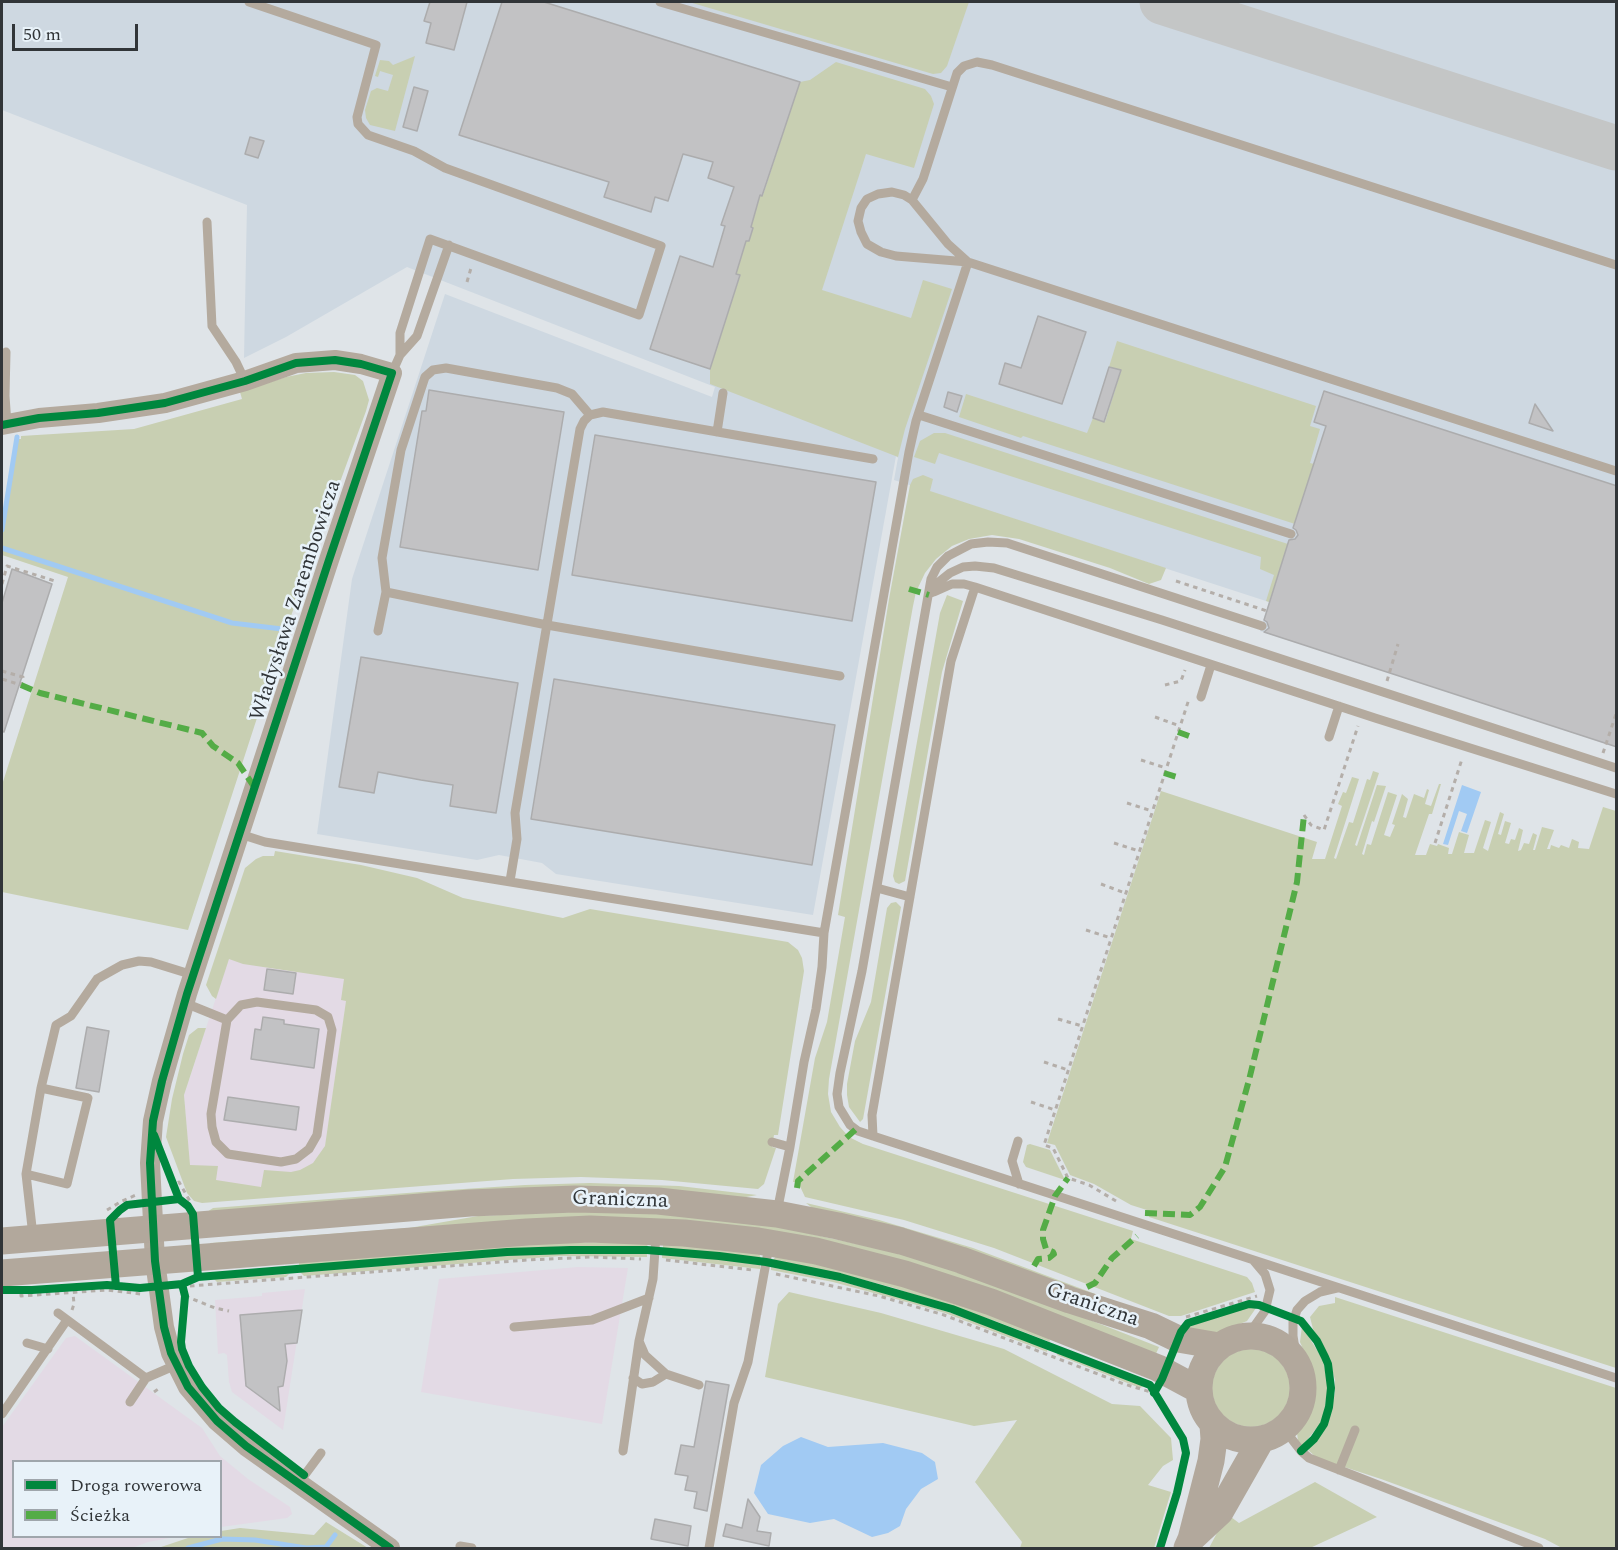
<!DOCTYPE html>
<meta charset="utf-8">
<style>
body{margin:0}
#map{position:relative;width:1618px;height:1550px;overflow:hidden;background:#dfe4e8;font-family:Spectral,serif}
canvas{display:block}
.frame{position:absolute;inset:0;border:3px solid #313538;pointer-events:none}
.legend{position:absolute;left:12px;top:1460px;width:210px;height:78px;box-sizing:border-box;background:#e8f2f9;border:2px solid #9fa6ac;margin:0;padding:8px 10px;list-style:none;font-size:18px;color:#313538}
.legend li{display:flex;align-items:center;gap:12px;height:30px}
.legend b{width:30px;border:2px solid #9fa6ac}
.scale{position:absolute;left:12px;top:24px;width:126px;height:27px;box-sizing:border-box;border:3px solid #313538;border-top:0;padding-left:8px;font-size:18px;line-height:21px;white-space:nowrap;color:#313538;-webkit-text-stroke:4px #e8f2f9;paint-order:stroke}
</style>
<div id="map">
<canvas width="1618" height="1550"></canvas>
<div class="frame"></div>
<ul class="legend">
<li><b style="height:8px;background:#00873e"></b>Droga rowerowa</li>
<li><b style="height:8px;background:#54ac46"></b>Ścieżka</li>
</ul>
<div class="scale">50 m</div>
</div>
<script>
const ctx = document.querySelector('canvas').getContext('2d');
ctx.lineJoin = 'round';
function fillPath(path, color) { ctx.fillStyle = color; ctx.fill(path, 'evenodd'); }
const shape = rows => new Path2D(rows.map(r => 'M' + r).join(''));
function strokePath(path, color, width, dash) { ctx.strokeStyle = color; ctx.lineWidth = width; ctx.lineCap = dash ? 'butt' : 'round'; ctx.setLineDash(dash || []); ctx.stroke(path); }
function label(font, color, halo, rows, align = 'center') {
  ctx.font = font + ' Spectral,serif'; ctx.lineWidth = 5; ctx.setLineDash([]); ctx.textBaseline = 'middle'; ctx.strokeStyle = halo; ctx.fillStyle = color; for (const [text, x, y, turn = 0] of rows) {
    ctx.save(); ctx.translate(x, y); ctx.rotate((+turn || 0) * Math.PI / 180); ctx.textAlign = isNaN(turn) ? turn : align; if (halo) ctx.strokeText(text, 0, 0); ctx.fillText(text, 0, 0); ctx.restore();
  }
}
fillPath(shape([
 [232,949,351,967,320,1183,216,1192,190,1171,184,1095],
 [578,1267,628,1268,602,1424,421,1392,439,1279],
 [305,1289,283,1430,232,1392,229,1382,227,1355,224,1353,218,1354,215,1300,262,1296,262,1293],
 [75,1336,202,1428,220,1456,248,1479,290,1507,292,1514,287,1518,221,1527,220,1462,14,1462,14,1536,175,1537,148,1542,132,1548,2,1548,2,1427,66,1338]
]), '#e3dae5');
fillPath(shape([
 [2,2,1616,2,1616,747,1260,631,1269,602,894,480,898,458,896,456,813,915,556,874,542,863,499,855,477,860,317,834,352,579,445,294,712,397,715,387,407,267,286,337,244,358,247,205,2,110]
]), '#ced8e1');
fillPath(shape([
 [689,2,969,2,947,66,941,73,933,74],
 [415,56,395,131,370,125,366,118,365,110,371,91,377,88,388,91,393,75,380,71,378,77,375,76,380,60,389,61,393,65],
 [836,62,925,89,931,96,934,104,914,168,866,154,822,290,911,318,923,280,952,289,905,429,898,457,710,384,710,369,740,276,736,274,746,241,749,241,753,228,751,227,760,195,763,195,800,82,810,80],
 [1117,341,1316,406,1310,426,1320,429,1310,463,1314,464,1295,524,1023,436,1021,438,959,417,966,394,1087,433,1093,418,1105,422,1121,371,1109,367],
 [334,372,355,375,363,381,369,400,366,411,284,635,188,930,2,892,2,785,68,577,2,555,2,539,18,439,21,439,21,436,134,429,242,399,240,392,286,377,306,373],
 [934,433,945,433,1288,544,1269,602,1266,601,1274,575,1260,569,1261,557,939,453,935,464,914,457,920,441],
 [923,475,933,479,930,491,1166,568,1161,580,1149,584,1110,568,1019,539,992,535,969,539,952,546,936,559,925,573,916,592,913,606,829,1079,828,1094,831,1112,840,1127,849,1137,863,1144,1133,1231,1131,1239,1247,1277,1252,1283,1255,1292,1181,1316,1169,1316,994,1248,904,1220,805,1197,798,1182,793,1182,815,1058,827,1022,845,917,838,915,889,599,910,485,913,479],
 [947,595,963,601,942,672,905,881,899,884,895,882,893,876,940,613],
 [1373,771,1379,773,1355,845,1357,846,1377,785,1386,786,1374,822,1372,821,1362,854,1364,855,1367,844,1371,845,1388,792,1397,795,1384,835,1390,837,1395,825,1392,824,1402,794,1408,799,1403,817,1406,818,1414,794,1424,798,1427,789,1429,790,1425,804,1431,806,1439,784,1441,784,1432,814,1429,814,1415,855,1426,855,1430,844,1437,846,1438,844,1449,848,1448,854,1452,854,1459,832,1469,835,1464,853,1474,853,1485,820,1491,822,1483,848,1488,851,1500,812,1504,814,1498,834,1501,835,1505,821,1511,823,1505,843,1509,844,1511,839,1515,840,1519,828,1523,830,1518,851,1521,850,1524,843,1529,844,1533,833,1537,835,1533,850,1535,850,1542,827,1554,830,1547,849,1550,849,1551,845,1559,848,1561,845,1569,848,1572,839,1579,842,1578,848,1589,849,1603,807,1616,811,1616,1368,1149,1217,1150,1211,1131,1205,1094,1184,1070,1175,1055,1145,1047,1143,1161,791,1317,842,1312,859,1325,859,1342,806,1338,804,1343,792,1346,793,1352,777,1359,779,1334,858,1336,859,1349,822,1353,823,1367,779,1370,780],
 [275,851,361,865,417,878,463,898,563,918,590,909,788,942,798,950,802,958,804,971,778,1135,774,1135,772,1147,776,1148,764,1184,758,1189,662,1180,581,1177,513,1179,202,1203,194,1201,187,1193,166,1137,172,1099,183,1054,189,1035,198,1028,206,1028,184,1095,190,1165,218,1166,216,1180,261,1187,264,1170,291,1172,300,1170,313,1163,325,1146,346,1001,341,1000,344,979,243,964,229,959,216,999,212,996,206,985,245,868,256,859,263,856,274,856],
 [896,902,901,907,863,1119,860,1122,849,1107,847,1095,847,1084,855,1041,871,1002,887,908,891,903],
 [1030,1144,1050,1150,1065,1180,1026,1167,1023,1162,1027,1145],
 [590,1183,679,1186,757,1195,741,1198,207,1212,213,1208,433,1191,525,1185],
 [806,1203,879,1220,973,1248,1130,1307,816,1211],
 [616,1210,757,1222,907,1255,1049,1304,1159,1347,1155,1356,812,1240,210,1247,210,1243,409,1228,478,1216],
 [557,1241,648,1243,647,1247,582,1246,518,1248,299,1266,299,1260],
 [663,1244,759,1253,761,1259,663,1248],
 [575,1252,647,1253,647,1257,560,1256,304,1276,300,1272,514,1255],
 [662,1254,719,1259,760,1265,760,1269,662,1258],
 [777,1255,912,1287,1049,1336,1050,1342,995,1321,891,1287,837,1273,773,1260],
 [771,1267,835,1280,898,1296,954,1314,1048,1348,1047,1352,945,1313,896,1299,833,1282,771,1270],
 [289,1274,286,1277,217,1282,214,1279],
 [789,1292,881,1313,1004,1349,1112,1404,1140,1406,1171,1438,1173,1460,1163,1466,1148,1485,1171,1492,1154,1548,1020,1548,1022,1542,975,1482,1017,1420,974,1426,765,1377,778,1304],
 [1335,1297,1616,1388,1616,1548,1562,1548,1545,1539,1381,1479,1317,1458,1308,1450,1327,1426,1335,1393,1335,1380,1329,1358,1313,1329,1310,1317,1319,1306,1335,1303],
 [1246,1307,1256,1308,1247,1321,1215,1334,1187,1328,1191,1325],
 [1302,1326,1323,1360,1328,1386,1324,1413,1320,1424,1302,1446,1298,1441,1297,1433,1311,1412,1314,1397,1314,1384,1312,1370,1300,1342],
 '1212 1388a39 39 0 1 1 78 0a39 39 0 1 1-78 0Z',
 [1058,1352,1089,1365,1144,1386,1140,1388,1057,1355],
 [1315,1482,1377,1517,1310,1548,1209,1548,1227,1514,1239,1523],
 [326,1522,368,1548,158,1548,191,1537,220,1536,221,1531,240,1528,314,1535]
]), '#c8cfb2');
fillPath(shape([
 [1462,785,1481,792,1467,833,1461,831,1467,814,1459,811,1448,845,1443,844],
 [801,1437,828,1447,883,1443,922,1453,935,1462,938,1479,921,1489,906,1509,900,1526,888,1533,872,1537,834,1519,810,1523,768,1514,754,1493,761,1465,783,1446]
]), '#a1caf3');
strokePath(shape([
 [2,530,17,437],
 [2,548,232,623,282,629],
 [188,1548,222,1539,255,1540,306,1548,326,1547,335,1535]
]), '#a1caf3', 5);
strokePath(shape([
 [1162,2,1616,148]
]), '#c4c6c6', 45);
const building = shape([
 [430,2,467,2,454,50,426,43,431,23,424,21,430,2],
 [502,2,544,2,800,82,762,196,760,195,751,227,753,228,749,241,746,241,736,274,740,275,710,369,650,349,680,256,713,267,725,226,721,225,734,187,708,178,713,162,683,154,668,201,655,197,651,212,604,197,609,182,459,135,502,2],
 [414,87,428,91,417,131,403,127,414,87],
 [250,137,264,141,258,158,245,154,250,137],
 [1038,316,1086,332,1062,404,999,384,1005,363,1021,368,1038,316],
 [1109,367,1121,370,1104,422,1093,418,1109,367],
 [429,390,564,412,538,570,400,547,422,411,426,411,429,390],
 [1324,391,1617,486,1617,747,1264,632,1269,628,1267,622,1264,620,1289,540,1295,539,1298,535,1296,530,1293,528,1326,426,1314,422,1324,391],
 [948,392,962,396,957,412,944,407,948,392],
 [1535,404,1553,431,1529,423,1535,404],
 [595,435,876,482,852,621,572,575,595,435],
 [12,569,52,584,4,732,2,731,2,603,12,569],
 [361,657,518,683,496,813,450,806,453,785,421,780,378,772,374,793,339,787,361,657],
 [554,679,835,725,812,865,531,819,554,679],
 [267,969,296,973,293,994,264,990,267,969],
 [263,1017,284,1020,284,1024,319,1029,314,1068,251,1059,255,1029,261,1030,263,1017],
 [87,1027,109,1031,99,1092,76,1088,87,1027],
 [228,1097,299,1107,296,1130,224,1120,228,1097],
 [302,1310,297,1343,285,1344,287,1361,283,1386,278,1387,280,1411,246,1386,240,1315,302,1310],
 [706,1381,729,1385,707,1511,694,1508,697,1492,685,1490,688,1476,675,1474,681,1445,694,1447,706,1381],
 [748,1499,760,1517,757,1531,771,1533,769,1546,723,1536,726,1524,742,1528,748,1499],
 [655,1519,691,1526,688,1546,651,1539,655,1519]
]);
fillPath(building, '#c2c2c4');
strokePath(building, '#acacad', 1.5);
strokePath(shape([
 [467,282,471,268],
 [1176,581,1267,611],
 [2,584,7,566,55,581],
 [2,671,23,677,21,685,2,679],
 [1387,681,1398,644],
 [1165,685,1181,681,1185,670],
 [1155,717,1180,726],
 [1603,753,1616,714],
 [1141,760,1166,768],
 [1127,803,1152,811],
 [1304,815,1311,825,1324,830,1358,726],
 [1114,843,1139,851],
 [1435,843,1462,759],
 [1101,884,1125,893],
 [1086,930,1111,938],
 [1058,1019,1082,1026],
 [1044,1062,1068,1070],
 [1031,1102,1055,1110],
 [170,1187,179,1182,191,1203],
 [1116,1201,1089,1185,1068,1178,1053,1148,1044,1145,1189,699],
 [107,1210,122,1201,136,1195],
 [666,1260,752,1270],
 [776,1274,879,1296,944,1315,1124,1384,1154,1393],
 [190,1286,527,1260,592,1257,641,1259],
 [21,1294,21,1296,107,1290,141,1294],
 [185,1296,215,1308,229,1311],
 [72,1310,74,1304,73,1293],
 [1186,1317,1257,1296],
 [154,1392,161,1387]
]), '#b4aea9', 3, [4.5, 4.5]);
strokePath(shape([
 [249,2,376,45,357,117,358,124,368,135,414,151,445,168,661,246,639,315,430,239,400,333,400,355],
 [660,2,952,87],
 [912,200,923,179,957,73,964,66,977,62,992,65,1616,265],
 [207,222,212,326,236,362,245,381],
 [968,262,948,244,912,200,904,195,892,192,878,194,867,199,861,208,858,221,861,232,867,244,881,252,896,256,968,262,1616,471],
 [6,352,5,396,7,424],
 [392,373,400,355,417,336,449,245],
 [919,415,1291,534],
 [717,432,723,393],
 [386,592,547,625,840,676],
 [934,592,952,584,964,584,975,587,1375,718,1616,794],
 [931,593,940,581,950,573,963,567,975,566,994,568,1162,620,1616,768],
 [1262,626,1007,543,988,542,971,544,948,556,937,567,931,579,862,971,840,1073,837,1094,839,1107,850,1125,858,1131,873,1136,1616,1378],
 [378,631,386,592,382,558,401,450,425,377,433,370,446,368,557,388,572,394,590,415],
 [1201,697,1211,665],
 [1329,737,1339,706],
 [240,834,265,842,824,933],
 [510,881,517,839,515,813,580,429,584,421,590,415,603,412,873,459],
 [877,888,910,897],
 [257,1002,316,1010,328,1017,332,1030,317,1135,309,1149,296,1159,281,1162,228,1154,216,1142,212,1127,211,1114,227,1020,241,1005,257,1002],
 [185,1003,227,1020],
 [873,1136,872,1115,951,661,975,587],
 [1018,1141,1012,1161,1019,1184],
 [772,1142,790,1147],
 [26,1174,67,1184,88,1098,41,1088],
 [777,1212,790,1147,804,1062,816,1009,822,967,824,933,909,452,916,421,968,262],
 [33,1236,26,1174,41,1088,56,1025,71,1016,97,979,122,965,139,961,151,962,193,975],
 [58,1313,146,1378],
 [514,1327,592,1320,649,1298],
 [1248,1335,1265,1311,1270,1290,1265,1274,1254,1261],
 [639,1341,645,1355,666,1374,699,1385],
 [27,1343,48,1349],
 [1297,1361,1293,1336,1293,1322,1297,1310,1305,1301,1320,1292,1337,1288],
 [633,1378,642,1384,653,1382,666,1374],
 [130,1402,146,1378,176,1365],
 [2,1414,67,1320],
 [1284,1429,1301,1451,1309,1458,1539,1548],
 [623,1451,639,1341,653,1279,656,1235],
 [1339,1470,1355,1430],
 [298,1484,321,1453],
 [464,1548,460,1546,472,1548],
 [709,1548,734,1403,748,1362,769,1246]
]), '#b4aa9e', 9);
strokePath(shape([
 [2,425,39,418,98,413,165,403,245,381,296,363,335,360,361,364,392,373,329,560,187,994,162,1081,153,1121,150,1163,155,1261,164,1327,171,1353,188,1387,217,1421,246,1446,390,1548]
]), '#b4aa9e', 20);
strokePath(shape([
 [2,1241,470,1203,575,1199,658,1201,777,1214,838,1226,901,1241,961,1260,1070,1300,1151,1326,1178,1339,1219,1346],
 [2,1273,527,1232,590,1229,684,1233,758,1241,816,1251,905,1274,991,1302,1158,1368,1199,1390],
 '1199 1388a52 52 0 1 1 104 0a52 52 0 1 1-104 0Z',
 [1191,1539,1220,1512,1261,1440],
 [1187,1548,1191,1539,1211,1461,1214,1439,1213,1425]
]), '#b2a89c', 27);
strokePath(shape([
 [909,589,929,595],
 [21,685,40,693,202,733,213,746,238,763,255,788],
 [1178,732,1189,736],
 [1164,773,1177,777],
 [797,1188,798,1181,856,1129],
 [1145,1213,1190,1215,1200,1207,1225,1167,1249,1080,1297,882,1304,815],
 [1034,1266,1038,1259,1049,1258,1054,1254,1053,1252,1046,1249,1043,1239,1043,1230,1055,1196,1068,1178],
 [1087,1287,1095,1283,1112,1258,1137,1236]
]), '#54ac46', 6, [12, 6]);
strokePath(shape([
 [2,425,39,418,98,413,165,403,245,381,296,363,335,360,361,364,392,373,329,560,187,994,162,1081,153,1121,150,1163,155,1261,164,1327,171,1353,188,1387,217,1421,246,1446,390,1548],
 [154,1135,179,1199,188,1206,193,1214,198,1277],
 [182,1284,185,1296,181,1342,182,1349,189,1366,202,1387,219,1408,235,1422,304,1475],
 [116,1286,110,1220,120,1210,127,1205,179,1199],
 [2,1290,32,1290,107,1285,140,1288,182,1284,198,1277,507,1252,570,1250,647,1250,719,1256,766,1262,840,1277,952,1309,1150,1385,1183,1439,1186,1453,1177,1493,1160,1548],
 [1154,1393,1162,1379,1181,1332,1188,1323,1249,1304,1259,1305,1301,1321,1317,1341,1325,1357,1328,1364,1331,1388,1329,1407,1324,1424,1314,1439,1301,1451]
]), '#00873e', 8);
label('21px', '#313538', '#e8f2f9', [
 ["Władysława Zarembowicza",297,601,-72],
 ["Graniczna",620,1201,2],
 ["Graniczna",1092,1306,19]
]);
</script>
